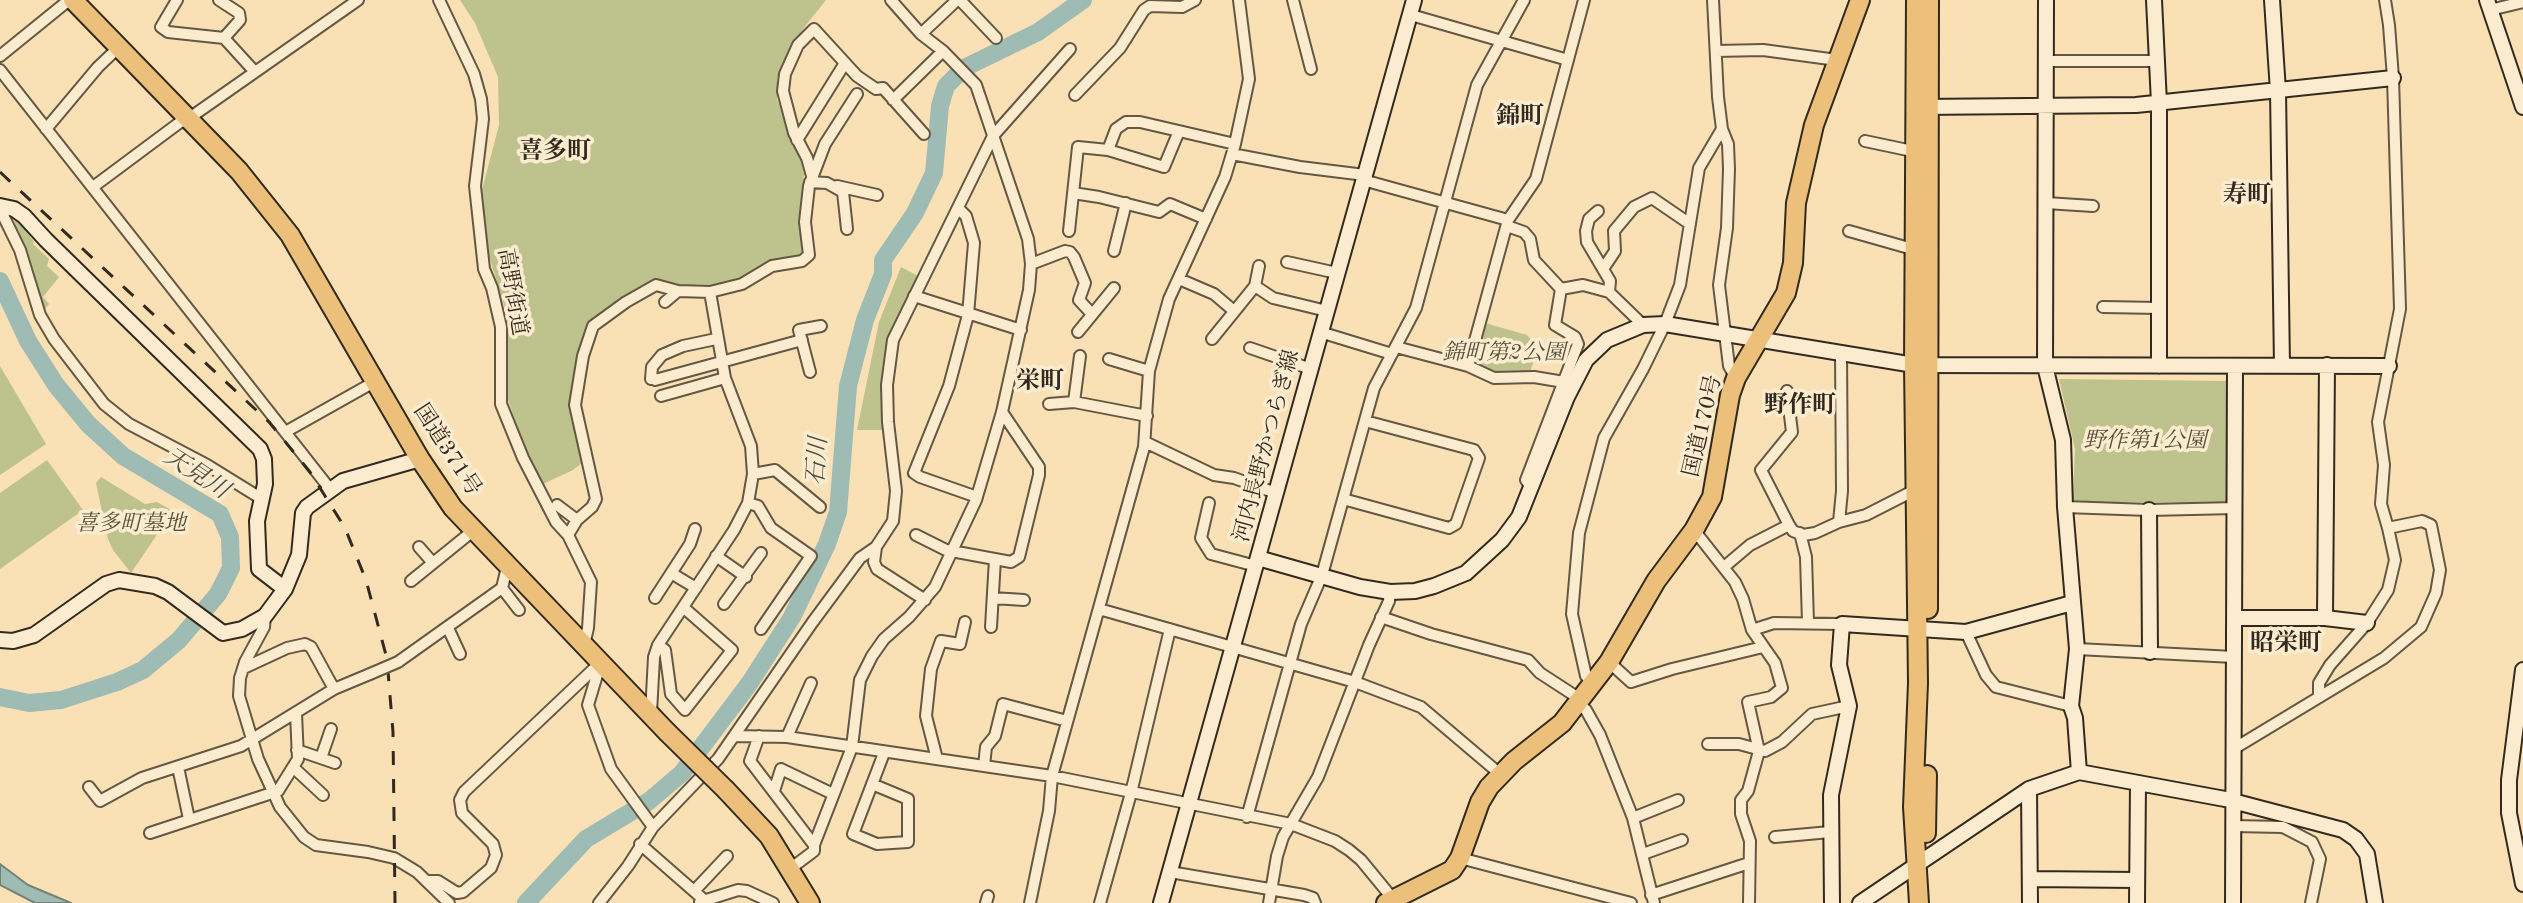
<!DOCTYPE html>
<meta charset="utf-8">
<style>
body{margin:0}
canvas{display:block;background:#f9e1b5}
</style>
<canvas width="2523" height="903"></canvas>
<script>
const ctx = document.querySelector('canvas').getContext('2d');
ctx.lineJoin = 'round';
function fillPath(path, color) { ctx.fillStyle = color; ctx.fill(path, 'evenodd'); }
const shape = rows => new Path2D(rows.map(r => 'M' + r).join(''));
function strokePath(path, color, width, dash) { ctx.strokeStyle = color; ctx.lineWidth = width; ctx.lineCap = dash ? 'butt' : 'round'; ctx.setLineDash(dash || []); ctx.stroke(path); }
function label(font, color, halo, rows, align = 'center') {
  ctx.font = font + ' "Old Standard TT","Noto Serif JP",serif'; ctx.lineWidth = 7; ctx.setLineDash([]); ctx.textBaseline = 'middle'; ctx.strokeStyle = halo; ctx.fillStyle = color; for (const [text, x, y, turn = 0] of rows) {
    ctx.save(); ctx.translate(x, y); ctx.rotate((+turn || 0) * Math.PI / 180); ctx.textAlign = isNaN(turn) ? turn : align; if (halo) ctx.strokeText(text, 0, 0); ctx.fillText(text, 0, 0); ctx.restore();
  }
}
fillPath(shape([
 [460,0,826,0,806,25,786,57,777,79,777,100,799,150,804,174,802,190,810,226,810,254,711,291,656,284,623,296,602,312,592,323,575,408,582,463,573,470,541,485,529,461,506,394,507,315,489,256,482,190,499,125,498,77,475,23],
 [14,220,20,223,34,242,33,244,49,259,47,266,59,277,43,297,49,304,42,312],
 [901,267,920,277,890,339,886,430,857,430,879,322],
 [1485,323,1527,335,1538,348,1530,372,1499,377,1475,365,1473,362],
 [0,366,46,444,0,475],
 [2059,379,2228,381,2231,503,2077,502,2073,499,2075,449],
 [47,460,83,510,0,569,0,493],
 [101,477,145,504,157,502,173,511,131,573,113,550,108,539,96,483]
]), '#bec28d');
const water = shape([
 [0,864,28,885,71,903,35,903,0,885,0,864]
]);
fillPath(water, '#9fbcb4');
strokePath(water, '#748278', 2);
strokePath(shape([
 [0,281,28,341,56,385,88,424,123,456,220,514,230,537,231,568,218,594,179,640,143,670,117,682,61,700,29,703,0,697],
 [526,903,586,839,649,801,682,773,749,684,792,617,827,544,838,512,848,386,865,320,883,274,883,260,915,213,934,173,940,106,946,86,964,68,1038,32,1083,0]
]), '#9fbcb4', 18);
const street = shape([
 [177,0,161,27,168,32,224,38,255,72],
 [219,0,239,13,240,20,224,38],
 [439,0,474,74,481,99,483,119,475,186,484,269,492,288,501,327,501,404,523,458,556,522,568,535,591,582,588,628,584,645],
 [960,0,996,38],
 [1293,0,1311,69],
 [1713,0,1718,97,1722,129,1728,144,1729,169,1727,228,1719,285,1729,366,1736,378],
 [2490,10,2523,2],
 [1411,15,1568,60],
 [921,34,957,0],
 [1716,51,1763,50,1837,60],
 [0,56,69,0],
 [2046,61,2157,61],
 [0,70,330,489],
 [1075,95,1120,48,1144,10,1150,6,1182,7,1195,0],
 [893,100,943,51],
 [46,129,98,67,119,47],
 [797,140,845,63],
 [1865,141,1917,152],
 [1108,150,1116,129,1126,122,1140,122,1235,144],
 [1232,154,1300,167,1365,175],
 [812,176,807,158,794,133,783,91,785,74,798,45,814,29,857,76,876,89,883,88,924,134],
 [1363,180,1508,220],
 [810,182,827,183,843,192,847,229],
 [837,186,877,195],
 [93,187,179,123,188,119,358,0],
 [1073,193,1099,197,1159,212,1170,204,1206,219],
 [2046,203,2093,206],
 [958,208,966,216,974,243,968,315,949,386,914,473,920,477,977,497],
 [0,209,20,250,40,315,54,339,104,404,129,424,207,465,262,499],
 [1598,211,1589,219,1586,231,1587,242,1610,281,1609,292],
 [1507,226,1524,232,1530,239,1534,260,1561,289,1555,325,1575,337,1578,344,1526,480,1531,487],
 [1069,231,1078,147,1108,150,1164,167,1179,131],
 [1849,231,1916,250],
 [1114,251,1126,203],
 [1287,262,1337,273],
 [1031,264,1065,251,1070,252,1074,257,1085,283,1079,300,1091,313],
 [1603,269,1615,251,1614,231,1634,207,1652,198,1690,224],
 [1179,279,1214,294,1234,311],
 [1255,286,1273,298,1327,311],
 [1561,289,1583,285,1609,292,1643,325],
 [710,292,742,284,772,266,802,261,809,255,805,222,809,186,825,144,857,94],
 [914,296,1021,330],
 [665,302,678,291],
 [2103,307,2159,308],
 [1078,332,1114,288],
 [1320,332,1392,354],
 [1212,339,1255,286,1259,266],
 [1396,347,1468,366,1494,378,1534,377,1564,382],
 [1250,348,1311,369],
 [1109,359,1149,371],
 [1468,366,1508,220,1536,179,1584,0],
 [810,372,799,330,821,326],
 [651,379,652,367,662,355,683,346,716,339],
 [655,380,802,340],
 [1787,391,1792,432,1761,470,1789,525],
 [661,396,725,378],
 [1074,402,1080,356],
 [1049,404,1074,402,1147,416],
 [287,431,376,381],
 [1145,442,1214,475,1234,478,1276,493],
 [753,474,775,470,820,507],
 [1343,499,1449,528,1456,524,1479,458,1474,450,1365,421],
 [748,503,758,506,771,528,811,556,761,629],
 [1209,503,1201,538,1211,554,1256,566],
 [557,505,577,520],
 [2065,507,2149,510,2236,508],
 [1839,522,1866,515,1915,490],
 [1694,530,1735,582,1743,599,1752,630,1774,623,1842,624],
 [1800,533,1806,557,1808,623],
 [568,535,577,520,592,507,596,499,575,405,583,356,593,326,626,302,656,285,678,291,710,292,725,378,751,446,753,474,748,503,734,530,658,645,654,657,651,713],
 [916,535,946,550,1011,562,1019,557,1039,475,1039,467,1002,412],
 [419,547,433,563],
 [876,547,874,562,877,569,925,600],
 [716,556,746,577],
 [1724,567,1750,545,1789,525,1793,531,1803,535,1815,533,1839,522,1842,491,1841,353],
 [671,573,696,588],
 [411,581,474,530],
 [502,588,519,610],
 [655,598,690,544,695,529],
 [993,598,1024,600],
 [724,604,761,553],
 [1099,609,1355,682,1421,707,1500,774],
 [265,616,264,627,245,662,240,678,239,696,258,759,280,807,304,837,316,845,368,852,394,858,417,872,449,903],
 [1381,617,1431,634,1528,660,1540,673,1580,699],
 [991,627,995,559],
 [448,628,460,654],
 [1966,632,1986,675,1996,687,2071,706],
 [658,645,665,650,671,694,685,710,732,650,683,607],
 [2077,649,2234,657],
 [398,662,502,588,507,567],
 [1609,662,1631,682,1672,669,1763,647],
 [600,665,588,705,611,769,653,827],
 [244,668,287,648,305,644,311,647,334,689],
 [1592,683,1586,676,1572,614,1579,533,1604,438,1643,369,1665,324,1680,285,1699,168,1722,129],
 [2319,696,2319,683,2330,665,2367,623,2388,590,2395,560,2388,528],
 [1577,702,1586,710,1600,735,1633,818,1654,903],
 [736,736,787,737,1052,776,1291,824,1335,841,1349,850,1361,860,1393,899],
 [759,736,750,761,814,845,852,747,860,680,872,656,884,639,909,617,935,587,976,500,1002,412,1029,290,1031,264,1028,239,976,85,943,51,921,34,891,0],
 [787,737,811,683],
 [1708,744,1739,744,1765,751,1782,742,1812,714,1849,706],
 [2235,748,2384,658,2421,627,2436,593,2440,570,2431,525,2422,521,2388,528,2381,504,2384,465,2378,422,2400,309,2393,78,2389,25,2385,0],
 [297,750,335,763],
 [321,758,331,729],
 [937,759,926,716,931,669,941,641,960,644,965,622],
 [984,766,986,747,995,736,1003,704,1067,721],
 [178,767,189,819],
 [294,768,323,795],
 [872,784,908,799,908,842,877,844,853,834,884,753],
 [89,787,100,801,142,778,241,746,334,689,370,674],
 [774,791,781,769,833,794],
 [1247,817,1301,624,1322,575,1374,388,1416,308,1477,85,1524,0],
 [1633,818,1678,800],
 [2233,826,2283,827,2312,842,2320,859,2311,903],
 [150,833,278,791,298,759,296,713],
 [1775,837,1830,832],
 [640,844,703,899],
 [1643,854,1682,840],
 [1460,858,1631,903],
 [790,869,814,851,814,845],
 [1170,872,1304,895,1313,898,1315,903],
 [427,881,438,881,457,893,463,892,491,868,496,855,493,844,462,813,460,800,464,792,600,663],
 [695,890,727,856],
 [1651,895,1749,863],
 [700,902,738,890,747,891,773,903],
 [599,903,628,866,653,827,718,759,812,623,860,558,876,547,893,521,896,491,888,422,887,385,893,340,993,136,1070,49],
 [986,903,988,896],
 [1030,903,1049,811,1052,776,1144,447,1149,371,1169,299,1225,177,1235,144,1249,79,1239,0],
 [1100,903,1131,793,1170,629],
 [1269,903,1277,856,1283,837,1318,777,1369,645,1389,601,1390,592],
 [1749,903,1750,841,1741,814,1741,800,1748,791,1759,751,1748,702,1771,697,1782,688,1775,663,1752,630]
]);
const secondary = shape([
 [2046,0,2045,366,2063,440,2065,507,2077,649,2071,706,2075,718,2079,772],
 [2154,0,2159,103,2159,366],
 [2272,0,2278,91,2282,366],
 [2487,0,2523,107],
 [1919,107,2136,105,2393,78],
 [0,206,14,209,24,216,46,240,260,449,264,459,265,484,257,521,259,569,285,589],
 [2149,510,2150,652],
 [1258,558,1360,587,1390,592,1415,591,1434,586,1466,573,1502,540,1519,517,1567,397,1586,360,1607,340,1643,325,1665,324,1914,365,2389,366],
 [2235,618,2325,618,2367,623],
 [2325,618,2327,365],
 [0,640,13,641,34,635,106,584,119,580,155,586,168,592,223,633,242,629,265,616,285,589,299,555,303,513,307,507,343,481,420,459],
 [2523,670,2509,780,2509,813,2523,884],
 [2029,789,2030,903],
 [2030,879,2137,880],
 [1161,903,1414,0],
 [1832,903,1831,795,1849,706,1839,665,1842,624,1966,632,2072,603],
 [1860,903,2029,789,2079,772,2225,799,2343,830,2356,839,2367,854,2375,903],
 [2137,903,2138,783],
 [2233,903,2235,368]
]);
const highway = shape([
 [73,0,239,171,290,235,420,459,453,508,667,732],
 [1916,0,1914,365,1918,683,1913,807,1919,903],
 [1928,609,1929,0],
 [726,790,769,836,810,903],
 [1926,833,1927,775],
 [1386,903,1452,870,1460,858,1480,802,1489,787,1514,761,1562,723,1609,662,1656,581,1694,530,1712,497,1730,395,1736,378,1786,293,1793,263,1796,203,1814,125,1860,0]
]);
strokePath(street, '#645844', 14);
strokePath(secondary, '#332a1f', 18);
strokePath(highway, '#332a1f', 22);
strokePath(street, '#fbeccf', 10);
strokePath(secondary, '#fbeccf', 14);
strokePath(highway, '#ecc07a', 18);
strokePath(shape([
 [0,172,269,422,310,472,345,528,366,580,387,659,393,732,395,903]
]), '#332a1f', 3, [14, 14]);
const streetBridge = shape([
 [370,674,398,662]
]);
const highwayBridge = shape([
 [667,732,726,790]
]);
strokePath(streetBridge, '#645844', 14, []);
strokePath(highwayBridge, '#332a1f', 22, []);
strokePath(streetBridge, '#fbeccf', 10);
strokePath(highwayBridge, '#ecc07a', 18);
label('22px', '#332a1f', '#fbeccf', [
 ["高野街道",512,292,80],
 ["国道170号",1703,426,-77],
 ["河内長野かつらぎ線",1267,446,-75],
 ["国道371号",447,450,57]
]);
label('italic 22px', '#56503a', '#fbeccf', [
 ["錦町第2公園",1504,353],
 ["野作第1公園",2145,441],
 ["喜多町墓地",131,524]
]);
label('bold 24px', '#332a1f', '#fbeccf', [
 ["錦町",1520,117],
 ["喜多町",555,152],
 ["寿町",2247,196],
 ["栄町",1040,382],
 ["野作町",1800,406],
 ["昭栄町",2286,644]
]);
label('italic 24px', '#4e4e44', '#fbeccf', [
 ["石川",818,461,-86],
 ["天見川",196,474,33]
]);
</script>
